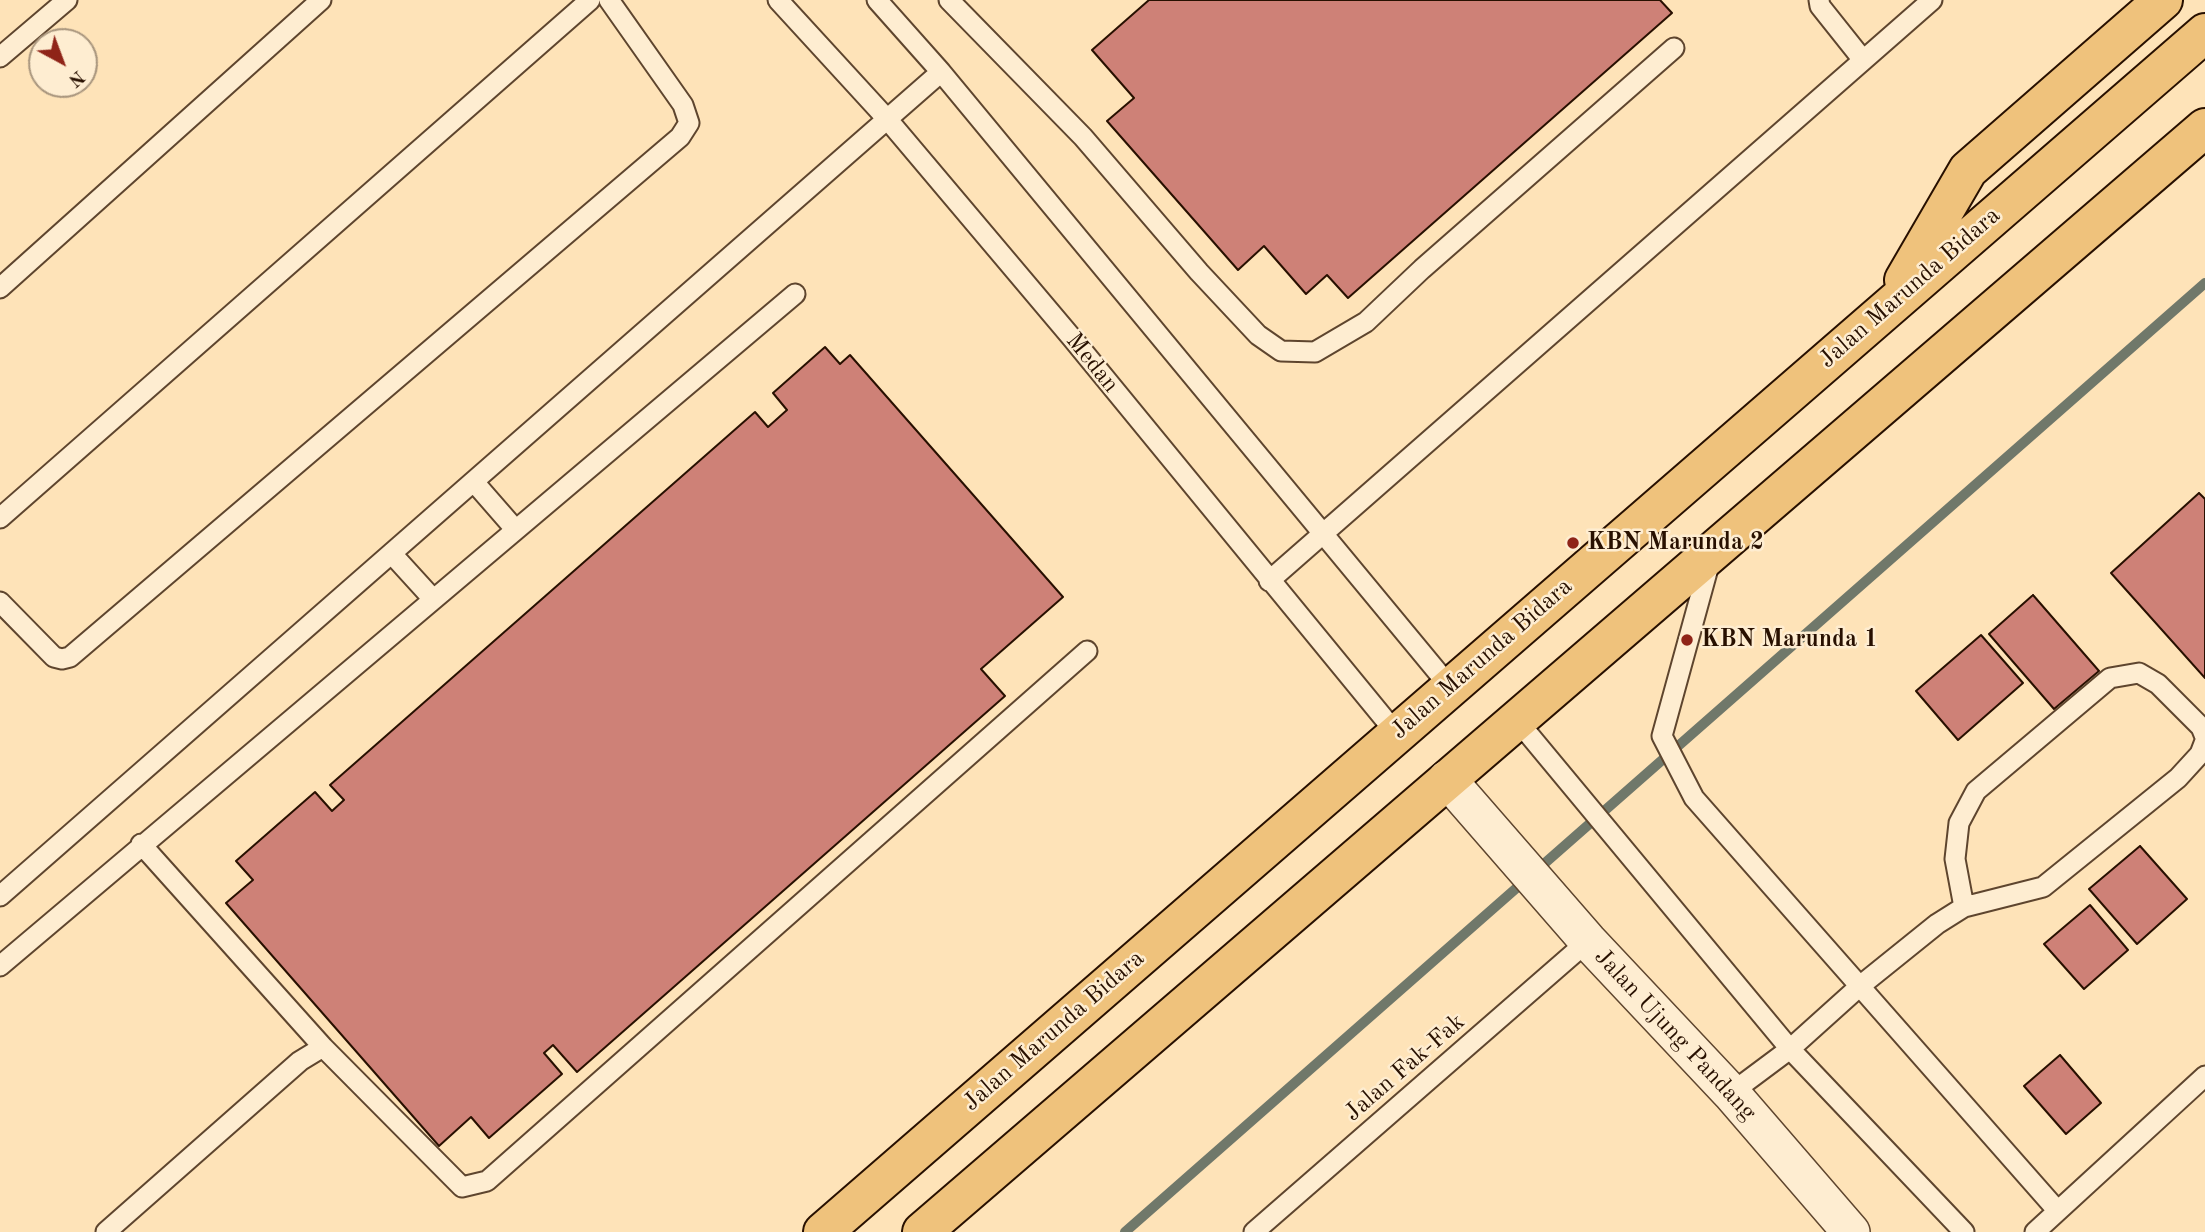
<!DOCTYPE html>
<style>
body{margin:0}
#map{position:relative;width:2205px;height:1232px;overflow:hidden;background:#fee3b8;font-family:"Old Standard TT",serif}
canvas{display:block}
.north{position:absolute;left:28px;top:28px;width:70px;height:70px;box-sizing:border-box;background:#feedd1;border:2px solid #a8957d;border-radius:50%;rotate:139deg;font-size:19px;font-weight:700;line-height:28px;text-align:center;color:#281000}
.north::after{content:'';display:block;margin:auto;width:24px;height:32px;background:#8f2418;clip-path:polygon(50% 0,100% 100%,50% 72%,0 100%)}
</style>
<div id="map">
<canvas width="2205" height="1232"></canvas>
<div class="north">N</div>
</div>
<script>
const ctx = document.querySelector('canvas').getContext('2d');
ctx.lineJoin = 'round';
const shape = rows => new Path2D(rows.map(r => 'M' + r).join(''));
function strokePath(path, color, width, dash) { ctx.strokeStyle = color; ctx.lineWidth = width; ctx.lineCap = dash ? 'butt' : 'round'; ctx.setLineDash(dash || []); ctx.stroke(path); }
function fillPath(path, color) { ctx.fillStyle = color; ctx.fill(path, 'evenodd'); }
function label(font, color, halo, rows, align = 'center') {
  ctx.font = font + ' "Old Standard TT",serif'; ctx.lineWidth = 5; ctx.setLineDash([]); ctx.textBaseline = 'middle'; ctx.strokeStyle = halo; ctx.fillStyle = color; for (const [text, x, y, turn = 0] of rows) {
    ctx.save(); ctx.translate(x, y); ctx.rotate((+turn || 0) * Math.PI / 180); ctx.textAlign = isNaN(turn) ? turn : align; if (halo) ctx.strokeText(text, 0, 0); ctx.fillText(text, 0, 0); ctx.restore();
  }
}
strokePath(shape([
 [1125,1232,2205,283]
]), '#70786a', 10);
const building = shape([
 [1149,0,1660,0,1672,13,1348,298,1327,275,1306,294,1264,246,1238,270,1107,121,1134,98,1092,50,1149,0],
 [825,347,840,364,850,355,1063,597,981,669,1005,696,577,1072,553,1045,544,1053,562,1074,489,1138,471,1117,439,1146,226,903,253,880,236,861,315,792,332,811,344,800,330,785,755,412,768,427,787,410,773,393,825,347],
 [2199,493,2205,499,2205,678,2111,573,2199,493],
 [2033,595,2099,671,2054,709,1989,634,2033,595],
 [1981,635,2023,683,1958,740,1916,691,1981,635],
 [2140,846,2187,899,2137,944,2089,889,2140,846],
 [2090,905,2128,950,2084,989,2044,944,2090,905],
 [2060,1055,2101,1103,2066,1134,2024,1086,2060,1055]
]);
fillPath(building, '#ce8177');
strokePath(building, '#281000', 2);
const lane = shape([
 [778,0,888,120,1072,338,1396,733],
 [877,0,941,72,1450,687],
 [949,0,1083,137,1199,272,1258,335,1281,351,1315,352,1366,322,1422,269,1674,48],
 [1819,0,1820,6,1863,60],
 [0,57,67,0],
 [0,288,321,0],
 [474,482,515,529],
 [0,518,590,0],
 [392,554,433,599],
 [1710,561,1662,736,1694,798,2056,1209],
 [1269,581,1932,0],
 [0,602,54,657,62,659,70,657,680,137,689,123,683,105,609,0],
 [1516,719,1790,1049,1964,1232],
 [141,844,323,1047],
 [0,896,941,72],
 [1964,907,1955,859,1959,823,1976,791,2110,678,2139,673,2158,684,2201,727,2205,737],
 [0,966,795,294],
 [1731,1093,1790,1049,1860,986,1937,924,1964,907,2043,887,2178,778,2200,754,2205,741],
 [106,1232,300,1061,323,1047,462,1187,487,1181,1087,651],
 [1254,1232,1588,941],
 [2035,1232,2205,1076]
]);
const street = shape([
 [1447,779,1588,941,1731,1093,1851,1232]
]);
const primary = shape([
 [1904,280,1968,170,2163,0],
 [823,1232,2205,33],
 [922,1232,2205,128]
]);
strokePath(lane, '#5e452e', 23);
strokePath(street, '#5e452e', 40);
strokePath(primary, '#281000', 42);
strokePath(lane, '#feedd1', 19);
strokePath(street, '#feedd1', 37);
strokePath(primary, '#efc27c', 38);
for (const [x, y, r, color] of [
 [1573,543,7,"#8f2418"],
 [1687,640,7,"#8f2418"]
]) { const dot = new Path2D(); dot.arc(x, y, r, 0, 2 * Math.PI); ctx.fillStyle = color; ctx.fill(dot); strokePath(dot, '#feedd1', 2.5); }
label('24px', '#281000', '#feedd1', [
 ["Jalan Marunda Bidara",1910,288,-41],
 ["Medan",1092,363,51],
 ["Jalan Marunda Bidara",1482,659,-41],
 ["Jalan Marunda Bidara",1054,1031,-41],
 ["Jalan Ujung Pandang",1675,1035,47],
 ["Jalan Fak-Fak",1405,1068,-41]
]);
label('bold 24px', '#281000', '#feedd1', [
 ["KBN Marunda 2",1587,543],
 ["KBN Marunda 1",1701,640]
], 'left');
</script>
